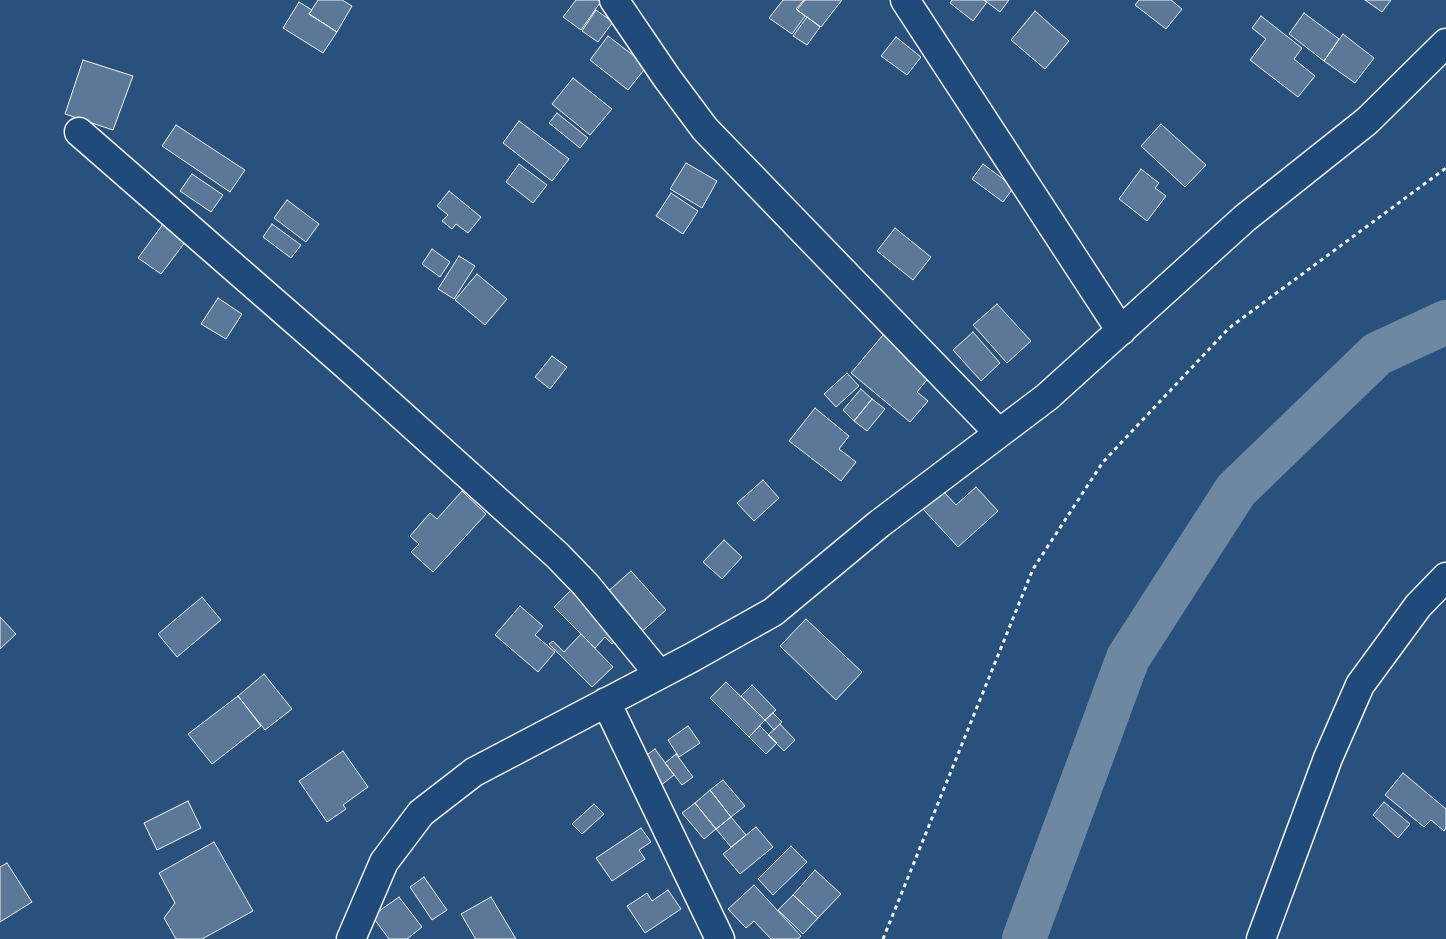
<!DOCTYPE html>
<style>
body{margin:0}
canvas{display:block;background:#28517e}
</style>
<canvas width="1446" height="939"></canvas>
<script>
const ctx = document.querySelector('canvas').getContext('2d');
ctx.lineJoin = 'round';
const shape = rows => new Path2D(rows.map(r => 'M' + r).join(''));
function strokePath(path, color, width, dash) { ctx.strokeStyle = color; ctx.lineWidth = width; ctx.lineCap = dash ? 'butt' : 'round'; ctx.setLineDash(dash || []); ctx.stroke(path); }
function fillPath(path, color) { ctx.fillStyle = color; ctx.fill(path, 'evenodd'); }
strokePath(shape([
 [1024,939,1128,658,1236,490,1377,354,1446,322]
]), '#6e88a2', 44);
const building = shape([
 [318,0,342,0,352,6,337,32,309,14,318,0],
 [576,0,602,0,581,30,563,17,576,0],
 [783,0,804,0,796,9,805,16,792,34,769,18,783,0],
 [805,0,842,0,821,27,797,10,805,0],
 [952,0,984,0,987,2,973,21,950,3,952,0],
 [984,0,1009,0,1000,12,984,0],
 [1139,0,1171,0,1182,9,1166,29,1135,5,1139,0],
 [1365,0,1391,0,1382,12,1365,0],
 [299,2,312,10,309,14,337,32,323,53,283,28,299,2],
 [596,10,613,22,598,42,582,31,596,10],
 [1035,11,1069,41,1045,69,1011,40,1035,11],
 [1304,13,1339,39,1324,61,1289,34,1304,13],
 [1261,16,1302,48,1294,59,1315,76,1298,97,1250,60,1266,39,1252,28,1261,16],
 [807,17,820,27,807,45,793,36,807,17],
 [1343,34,1374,58,1355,83,1324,61,1343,34],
 [608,36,647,66,628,90,590,60,608,36],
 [896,37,921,57,907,75,881,56,896,37],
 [83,60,133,76,113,130,65,114,83,60],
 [573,78,612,109,590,135,552,104,573,78],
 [557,113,588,138,580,148,549,123,557,113],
 [519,121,569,159,552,181,503,143,519,121],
 [1161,124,1206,165,1185,187,1141,146,1161,124],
 [176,125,245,170,230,192,162,146,176,125],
 [686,163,717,181,702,208,670,189,686,163],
 [519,164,547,185,533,203,506,182,519,164],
 [983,164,1014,187,1003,202,972,179,983,164],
 [1141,169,1159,183,1155,188,1166,196,1147,221,1119,199,1141,169],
 [192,174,223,195,211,212,180,191,192,174],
 [449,191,481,217,468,233,456,224,452,229,442,221,448,215,437,206,449,191],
 [671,193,698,211,683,234,656,216,671,193],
 [287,200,319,224,306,242,274,218,287,200],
 [166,220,189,237,161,274,138,258,166,220],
 [272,224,301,245,291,258,263,237,272,224],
 [895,228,931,257,913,280,877,251,895,228],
 [432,249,450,262,440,277,422,264,432,249],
 [459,256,475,266,454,299,438,289,459,256],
 [477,274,507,299,485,325,455,300,477,274],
 [218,298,242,314,226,339,201,324,218,298],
 [997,304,1031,341,1007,363,973,325,997,304],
 [973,332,1000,363,981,381,953,350,973,332],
 [883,335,931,375,917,392,928,401,910,422,851,373,883,335],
 [552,356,567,367,550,389,535,377,552,356],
 [847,373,859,386,836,407,824,394,847,373],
 [861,389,872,399,854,421,843,410,861,389],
 [872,399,885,409,867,431,854,421,872,399],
 [815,408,849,436,839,449,856,462,841,481,789,441,815,408],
 [763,480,779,498,754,521,737,503,763,480],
 [976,487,998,511,958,547,923,509,943,491,956,505,976,487],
 [462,491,486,514,433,572,411,552,419,544,410,536,430,513,437,519,462,491],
 [724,540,742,557,722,579,703,562,724,540],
 [631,571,666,610,639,634,604,595,631,571],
 [574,587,622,635,612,644,605,637,595,648,554,607,574,587],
 [202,597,221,620,177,657,158,634,202,597],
 [520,606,543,626,535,635,555,652,538,672,495,635,520,606],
 [0,617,16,634,0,649,0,617],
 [806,619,862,672,836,700,780,646,806,619],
 [581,634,613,667,592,687,549,644,553,641,564,652,581,634],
 [264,674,292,709,265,730,238,696,264,674],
 [726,682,765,720,749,737,710,698,726,682],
 [752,685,776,710,765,720,741,696,752,685],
 [238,696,261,726,212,764,188,734,238,696],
 [773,713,782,722,774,730,765,720,773,713],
 [780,724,795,740,784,751,768,735,780,724],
 [688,726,700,743,679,757,668,740,688,726],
 [760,726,777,743,766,754,749,737,760,726],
 [655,749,674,775,660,786,641,759,655,749],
 [343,751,368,787,343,805,346,809,327,822,299,781,343,751],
 [676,754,693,777,682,785,665,763,676,754],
 [1403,773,1446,809,1446,828,1444,831,1431,820,1424,827,1385,795,1403,773],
 [723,780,745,806,731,817,710,790,723,780],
 [710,790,731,817,716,829,695,803,710,790],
 [188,801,201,828,157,850,144,823,188,801],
 [1384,802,1410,824,1398,838,1373,815,1384,802],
 [695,803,716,829,704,839,682,813,695,803],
 [594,804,604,814,582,834,572,824,594,804],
 [731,817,746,835,731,847,716,829,731,817],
 [756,827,773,847,740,874,723,854,756,827],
 [641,828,651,842,639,850,645,859,612,881,596,858,641,828],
 [214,842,253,911,202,939,176,939,164,918,175,903,159,873,214,842],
 [791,846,807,862,773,895,758,879,791,846],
 [7,863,32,902,0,922,0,867,7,863],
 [815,870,841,894,818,918,793,895,815,870],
 [424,877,447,910,432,920,410,887,424,877],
 [754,885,801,936,798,939,771,939,754,921,746,928,728,909,754,885],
 [668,890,681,909,645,933,627,906,647,893,652,901,668,890],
 [793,895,818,918,803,934,778,910,793,895],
 [399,897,422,927,407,939,389,939,372,916,399,897],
 [491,897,516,939,475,939,475,938,461,914,491,897]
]);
fillPath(building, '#5b7899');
strokePath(building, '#f4f1e8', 1);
const minor = shape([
 [614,0,667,78,705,129,999,433],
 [905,0,1121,331],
 [79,132,346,365,557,555,586,585,659,674],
 [606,702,720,939],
 [351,939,384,862,421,813,474,772,691,658,773,612,879,524,1047,397,1245,218,1367,121,1446,43],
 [1261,939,1328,758,1360,685,1418,606,1446,577]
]);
strokePath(minor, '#f4f1e8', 31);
strokePath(shape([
 [883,939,1033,569,1103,462,1229,328,1446,168]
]), '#f4f1e8', 3, [4, 4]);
strokePath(minor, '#1f4a7a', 28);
</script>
